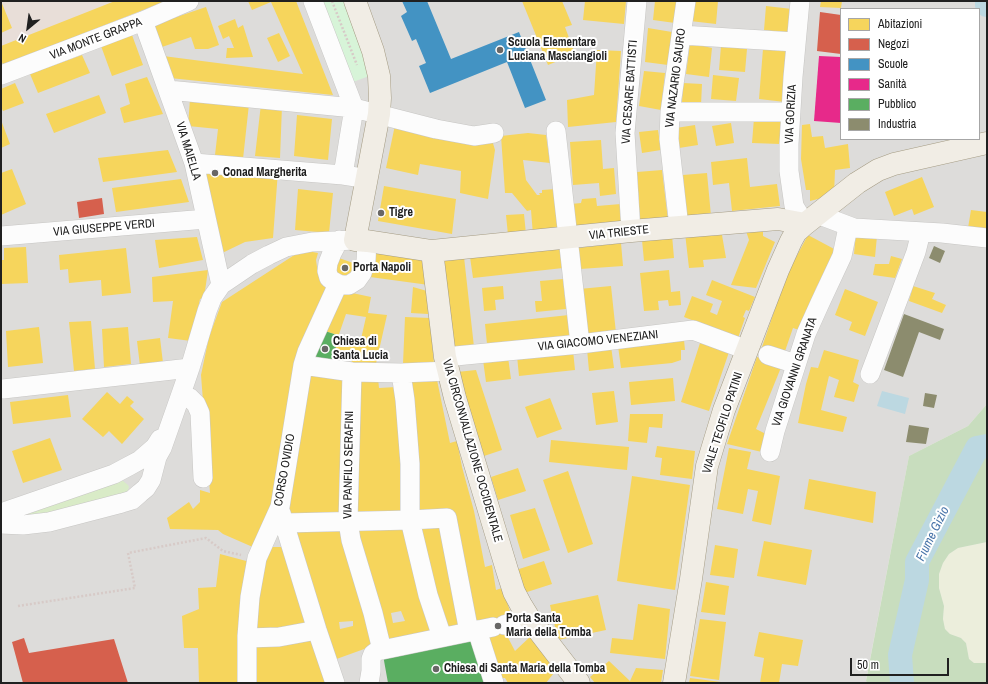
<!DOCTYPE html>
<meta charset="utf-8">
<style>
body{margin:0}
#map{position:relative;width:988px;height:684px;overflow:hidden;background:#eeece8;font-family:"Archivo Narrow",sans-serif}
canvas{display:block}
.frame{position:absolute;inset:0;border:2px solid #202020;pointer-events:none}
.legend{position:absolute;left:840px;top:8px;width:140px;height:132px;box-sizing:border-box;background:#fff;border:1px solid #a6a6a6;margin:0;padding:5px 7px;list-style:none;font-size:12px;color:#202020}
.legend li{display:flex;align-items:center;gap:8px;height:20px}
.legend b{width:20px;border:1px solid #a6a6a6}
.north{position:absolute;left:8px;top:8px;width:40px;height:40px;-webkit-text-stroke:3px #fff;paint-order:stroke;rotate:209deg;font-size:11px;font-weight:700;line-height:16px;text-align:center;color:#202020}
.north::after{content:'';display:block;margin:auto;width:14px;height:18px;background:#202020;clip-path:polygon(50% 0,100% 100%,50% 72%,0 100%)}
.scale{position:absolute;left:850px;top:658px;width:99px;height:18px;box-sizing:border-box;border:2px solid #202020;border-top:0;padding-left:5px;font-size:12px;line-height:14px;white-space:nowrap;color:#202020;-webkit-text-stroke:3px #fff;paint-order:stroke}
</style>
<div id="map">
<canvas width="988" height="684"></canvas>
<div class="frame"></div>
<ul class="legend">
<li><b style="height:11px;background:#f6d55c"></b>Abitazioni</li>
<li><b style="height:11px;background:#d6604d"></b>Negozi</li>
<li><b style="height:11px;background:#4393c3"></b>Scuole</li>
<li><b style="height:11px;background:#e7298a"></b>Sanità</li>
<li><b style="height:11px;background:#5aae61"></b>Pubblico</li>
<li><b style="height:11px;background:#8c8c6e"></b>Industria</li>
</ul>
<div class="north">N</div>
<div class="scale">50 m</div>
</div>
<script>
const ctx = document.querySelector('canvas').getContext('2d');
ctx.lineJoin = 'round';
function fillPath(path, color) { ctx.fillStyle = color; ctx.fill(path, 'evenodd'); }
const shape = rows => new Path2D(rows.map(r => 'M' + r).join(''));
function strokePath(path, color, width, dash) { ctx.strokeStyle = color; ctx.lineWidth = width; ctx.lineCap = dash ? 'butt' : 'round'; ctx.setLineDash(dash || []); ctx.stroke(path); }
function label(font, color, halo, rows, align = 'center') {
  ctx.font = font + ' "Archivo Narrow",sans-serif'; ctx.lineWidth = 4; ctx.setLineDash([]); ctx.textBaseline = 'middle'; ctx.strokeStyle = halo; ctx.fillStyle = color; for (const [text, x, y, turn = 0] of rows) {
    ctx.save(); ctx.translate(x, y); ctx.rotate((+turn || 0) * Math.PI / 180); ctx.textAlign = isNaN(turn) ? turn : align; if (halo) ctx.strokeText(text, 0, 0); ctx.fillText(text, 0, 0); ctx.restore();
  }
}
fillPath(shape([
 [1,1,987,1,987,404,968,426,909,456,866,680,868,683,1,683],
 [841,9,979,9,979,139,841,139]
]), '#dddcda');
fillPath(shape([
 [1,1,158,1,1,64]
]), '#e8ded8');
fillPath(shape([
 [987,542,987,663,974,663,969,659,966,643,961,638,950,634,945,629,943,619,944,606,939,588,939,574,943,563,949,554,958,548]
]), '#eceedc');
fillPath(shape([
 [120,481,123,481,128,485,129,487,127,493,24,519,20,514]
]), '#d9ebc7');
fillPath(shape([
 [987,404,987,542,958,548,949,554,943,563,939,574,939,588,944,606,943,619,945,629,950,634,961,638,966,643,969,659,974,663,987,663,987,683,868,683,866,681,909,456,968,426]
]), '#c8ddbe');
fillPath(shape([
 [321,1,344,1,372,75,353,82]
]), '#d7f4d8');
fillPath(shape([
 [882,391,909,398,905,414,877,406]
]), '#bcd8e1');
fillPath(shape([
 [1,1,12,28,1,33],
 [115,1,166,1,3,65,1,59,1,46],
 [248,1,296,1,333,95,170,78,163,56,303,74,271,2,252,10],
 [522,1,562,1,572,25,565,27,575,54,548,65],
 [585,1,626,1,624,24,583,20],
 [655,1,678,1,675,23,653,20],
 [692,1,718,1,716,24,690,21],
 [821,1,842,1,841,8,820,7],
 [766,6,792,9,790,33,764,30],
 [206,7,219,45,208,49,195,49,191,37,162,47,153,25],
 [235,19,238,28,243,25,253,57,226,58,227,48,234,48,229,36,223,39,218,26],
 [648,28,672,32,668,65,645,62],
 [279,33,290,56,278,62,267,38],
 [132,35,143,65,112,76,101,46],
 [690,43,712,48,709,77,686,74],
 [721,46,747,49,745,72,719,70],
 [763,49,788,51,785,102,759,99],
 [597,50,621,51,616,122,568,127,567,100,594,95],
 [82,55,90,73,38,93,30,74],
 [644,71,665,73,661,110,639,106],
 [713,75,739,78,736,101,711,99],
 [147,77,163,114,124,123,120,108,130,104,125,84],
 [15,83,24,103,3,111,1,107,1,89],
 [683,83,702,84,701,105,682,103],
 [99,95,106,113,54,133,46,114],
 [190,99,249,104,243,159,215,155,218,129,188,126],
 [261,104,282,106,280,158,255,156],
 [297,115,332,119,328,160,294,156],
 [754,118,782,119,780,144,752,143],
 [1,120,10,144,1,148],
 [731,123,734,143,716,146,712,126],
 [810,124,812,137,823,136,825,148,848,144,850,168,835,170,834,195,810,201,810,190,806,190,801,159,802,125],
 [395,125,492,140,495,150,488,199,460,193,461,171,420,164,418,175,386,168],
 [695,125,698,145,679,148,676,128],
 [658,130,661,150,642,153,639,132],
 [528,133,546,135,550,163,523,160,526,180,537,195,540,195,539,193,542,193,542,190,556,189,558,233,533,235,531,210,527,211,512,193,505,193,501,136],
 [601,140,603,169,614,168,616,194,600,196,599,183,573,185,570,142],
 [168,150,177,172,103,182,98,158],
 [747,158,750,187,777,184,780,206,732,211,729,183,713,185,711,162],
 [12,169,26,204,1,215,1,173],
 [201,169,278,171,273,238,245,242,218,255],
 [662,170,668,220,640,224,637,172],
 [707,173,711,216,687,218,683,175],
 [922,177,934,207,914,215,912,209,894,216,885,192],
 [181,179,189,202,116,212,112,188],
 [384,186,456,199,452,234,378,221],
 [298,189,333,193,329,233,295,230],
 [596,198,597,206,621,204,623,226,573,230,571,204,581,203,582,199],
 [971,210,987,212,987,230,968,228],
 [524,214,526,234,508,235,506,215],
 [763,229,763,236,775,242,756,288,731,285,749,240,746,231],
 [685,233,706,236,722,235,726,258,703,260,704,267,689,268],
 [856,233,877,236,875,257,854,254],
 [672,235,674,258,644,261,642,240],
 [808,235,836,250,816,288,802,331,793,328,784,354,762,347,787,274],
 [197,237,203,260,159,268,155,240],
 [621,243,623,266,580,269,578,248],
 [26,247,28,283,1,284,1,260,4,260,4,248],
 [560,247,563,268,473,278,470,257],
 [126,248,131,293,102,296,101,280,69,283,68,269,60,270,59,255],
 [374,249,426,257,429,285,370,277],
 [302,250,318,253,316,260,318,274,328,288,273,507,255,548,223,534,218,530,170,529,167,518,189,502,193,509,200,502,200,490,210,493,201,375,209,337,222,302],
 [891,256,902,259,895,278,873,275,875,264,889,264],
 [464,257,474,347,453,350,442,260],
 [339,258,356,264,351,278,334,272],
 [208,270,204,298,200,299,191,341,168,338,173,301,153,302,152,277],
 [669,270,671,292,680,291,681,305,669,306,668,300,658,301,659,310,644,311,640,273],
 [563,279,566,309,536,312,535,301,542,301,540,281],
 [712,280,755,297,749,311,746,310,743,317,745,318,738,338,684,317,692,296,713,304,710,312,717,315,722,301,706,295],
 [503,286,504,299,495,300,496,310,484,311,482,288],
 [611,286,616,333,585,336,579,289],
 [913,286,935,293,932,299,946,305,942,313,909,301],
 [413,287,427,291,428,314,411,313],
 [845,289,878,302,865,336,849,330,852,322,835,315],
 [343,291,371,297,368,313,387,315,375,368,351,367,352,359,335,355,337,335,322,330],
 [346,314,366,317,361,339,338,337],
 [569,315,572,336,487,344,485,324],
 [405,317,430,318,434,364,403,364],
 [91,321,95,369,74,371,69,322],
 [39,327,43,363,8,367,6,331],
 [128,327,131,364,104,367,102,329],
 [160,338,163,363,140,366,137,341],
 [684,340,685,350,681,350,681,360,672,363,621,368,618,346],
 [700,343,729,352,709,411,681,402],
 [611,346,614,368,589,371,587,349],
 [573,350,575,370,519,376,517,356],
 [824,350,859,360,853,382,859,385,854,402,834,397,839,380,829,376,821,410,847,417,843,432,798,423,806,384,811,367,818,368],
 [508,357,511,379,486,382,483,360],
 [757,357,782,365,756,429,766,434,762,452,727,444],
 [476,370,502,450,484,456,457,372],
 [347,375,344,518,289,520,292,482,306,376],
 [356,376,378,378,379,388,396,387,406,517,353,518],
 [673,378,675,401,631,405,629,382],
 [407,379,437,380,450,443,457,441,462,467,474,511,485,567,492,565,496,590,502,588,511,614,505,632,515,651,532,635,557,669,546,683,508,683,505,678,497,679,472,626,449,515,415,516],
 [614,391,618,422,596,425,592,393],
 [107,392,120,404,127,396,134,402,130,406,144,419,122,444,109,431,103,437,82,419],
 [68,395,71,417,13,424,10,402],
 [550,398,562,429,537,438,525,407],
 [630,414,663,414,662,428,649,427,647,443,628,441],
 [50,438,62,470,23,483,12,451],
 [551,440,629,447,627,470,549,462],
 [657,446,695,451,692,479,660,475,662,458,655,457],
 [729,448,751,452,747,469,780,476,771,525,752,521,758,491,748,489,743,514,717,509],
 [518,468,526,491,498,500,491,477],
 [568,471,593,544,568,553,543,480],
 [632,476,690,485,675,590,617,581],
 [809,479,876,492,873,523,804,509],
 [535,508,550,550,523,559,510,515],
 [407,522,436,633,384,643,351,524],
 [401,611,405,621,393,623,391,613],
 [444,522,465,628,446,630,416,524],
 [344,525,378,644,331,661,290,526],
 [353,621,353,626,340,629,339,622],
 [764,541,812,550,806,585,757,576],
 [715,545,738,549,734,578,710,575],
 [269,547,288,547,310,626,256,633,257,606],
 [220,554,250,562,241,683,199,683,198,648,184,648,182,616,199,609,198,588,216,587],
 [544,561,552,584,524,593,516,570],
 [706,582,729,586,725,615,701,612],
 [598,595,606,630,558,640,550,605],
 [638,604,670,609,665,659,610,653,612,638,633,640],
 [700,619,726,622,719,680,690,676],
 [759,632,803,640,798,666,782,664,779,683,760,683,764,658,754,656],
 [312,635,327,683,254,683,256,641],
 [609,661,630,681,636,668,663,670,661,683,595,683,590,677],
 [690,678,721,682,721,683,689,683]
]), '#f6d55c');
fillPath(shape([
 [820,12,841,15,841,54,817,51],
 [102,198,104,214,79,218,77,202],
 [24,638,29,653,114,639,128,683,23,683,12,642]
]), '#d6604d');
fillPath(shape([
 [402,1,427,1,451,59,519,32,546,100,525,108,507,62,430,93,419,66,426,63,416,39,412,41,401,16,407,12]
]), '#4393c3');
fillPath(shape([
 [819,56,841,57,841,123,814,121]
]), '#e7298a');
fillPath(shape([
 [322,330,337,335,335,355,330,362,311,356],
 [475,634,490,683,388,683,383,655]
]), '#5aae61');
fillPath(shape([
 [934,246,945,251,940,263,929,258],
 [904,314,944,329,940,340,919,332,903,377,884,370],
 [925,393,937,395,934,408,923,406],
 [909,425,929,428,926,444,906,442]
]), '#8c8c6e');
strokePath(shape([
 [987,1,987,5],
 [902,683,900,655,917,580,917,562,977,448,987,446]
]), '#bcd8e1', 24);
const minor = shape([
 [800,1,793,77,789,144,789,171,794,206,805,224],
 [143,21,194,163,221,285],
 [681,35,795,42],
 [1,75,143,21,189,1],
 [168,90,354,108,313,1],
 [670,112,791,112],
 [556,131,580,344],
 [194,163,343,175,356,177],
 [343,175,354,108,436,129,474,136,494,133],
 [817,214,854,228,942,233,987,238],
 [679,227,669,139,670,112,686,1],
 [631,231,625,133,637,1],
 [1,236,206,219],
 [339,240,332,253,328,263,327,271,329,278,333,281,338,284,344,285,349,285,357,280,362,273,366,261,367,241],
 [768,355,796,364],
 [445,357,580,344,693,330,747,350],
 [303,365,352,372,401,373,449,371],
 [352,372,348,522,351,540,373,613,382,650],
 [401,373,405,400,410,464,410,520,428,595,442,637],
 [870,374,916,252,921,232],
 [3,389,190,368],
 [181,394,190,398,196,404,200,413,203,478],
 [770,452,775,431,806,334,820,303,842,256,848,227],
 [1,513,114,474,129,466,140,460,155,447,160,439],
 [281,513,317,630,335,683],
 [285,523,410,520,447,518,469,632],
 [1,524,23,525,49,522,122,503,132,500,140,493,146,488,151,480,157,457,162,448,181,394,190,368,207,311,212,298,221,285,252,264,269,255,286,247,312,242,355,240],
 [504,625,529,618],
 [477,630,494,683],
 [247,638,279,637,317,630],
 [247,683,247,636,250,597,257,558,280,507,303,365,307,352,338,284],
 [369,683,371,671,371,659,373,654,377,651,493,627]
]);
const major = shape([
 [355,1,373,51,379,76,380,98,379,114,355,240,367,241,432,251,631,231,778,219,805,224],
 [432,251,445,357,455,398,507,570,514,592,521,605,529,618,579,683],
 [674,683,691,579,707,466,724,410,778,270,791,241,796,232,805,224,857,183,878,170,894,164,987,143]
]);
strokePath(minor, '#c7c6c4', 20);
strokePath(major, '#a59c84', 23);
strokePath(shape([
 [332,1,357,65],
 [18,606,135,588,128,553,206,538,223,551,241,555]
]), '#d7cac7', 2.5, [2, 2]);
strokePath(minor, '#fcfcfc', 19);
strokePath(major, '#f1ede5', 22);
for (const [x, y, r, color] of [
 [500,50,4,"#686766"],
 [215,173,4,"#686766"],
 [381,213,4,"#686766"],
 [345,268,4,"#686766"],
 [325,349,4,"#686766"],
 [498,626,4,"#686766"],
 [436,669,4,"#686766"]
]) { const dot = new Path2D(); dot.arc(x, y, r, 0, 2 * Math.PI); ctx.fillStyle = color; ctx.fill(dot); strokePath(dot, '#fff', 1.5); }
label('12px', '#202020', '#fff', [
 ["VIA MONTE GRAPPA",96,39,-21],
 ["VIA NAZARIO SAURO",676,78,-83],
 ["VIA CESARE BATTISTI",630,92,-86],
 ["VIA GORIZIA",791,114,-87],
 ["VIA MAIELLA",188,151,73],
 ["VIA GIUSEPPE VERDI",104,228,-5],
 ["VIA TRIESTE",619,233,-6],
 ["VIA GIACOMO VENEZIANI",598,341,-6],
 ["VIA GIOVANNI GRANATA",795,372,-71],
 ["VIALE TEOFILO PATINI",723,423,-72],
 ["VIA CIRCONVALLAZIONE OCCIDENTALE",472,451,74],
 ["VIA PANFILO SERAFINI",349,465,-89],
 ["CORSO OVIDIO",285,470,-80]
]);
label('bold 12px', '#202020', '#fff', [
 ["Scuola Elementare",508,43],
 ["Luciana Masciangioli",508,57],
 ["Conad Margherita",223,173],
 ["Tigre",389,213],
 ["Porta Napoli",353,268],
 ["Chiesa di",333,342],
 ["Santa Lucia",333,356],
 ["Porta Santa",506,619],
 ["Maria della Tomba",506,633],
 ["Chiesa di Santa Maria della Tomba",444,669]
], 'left');
label('italic 13px', '#4874a9', '#fff', [
 ["Fiume Gizio",933,534,-64]
]);
</script>
